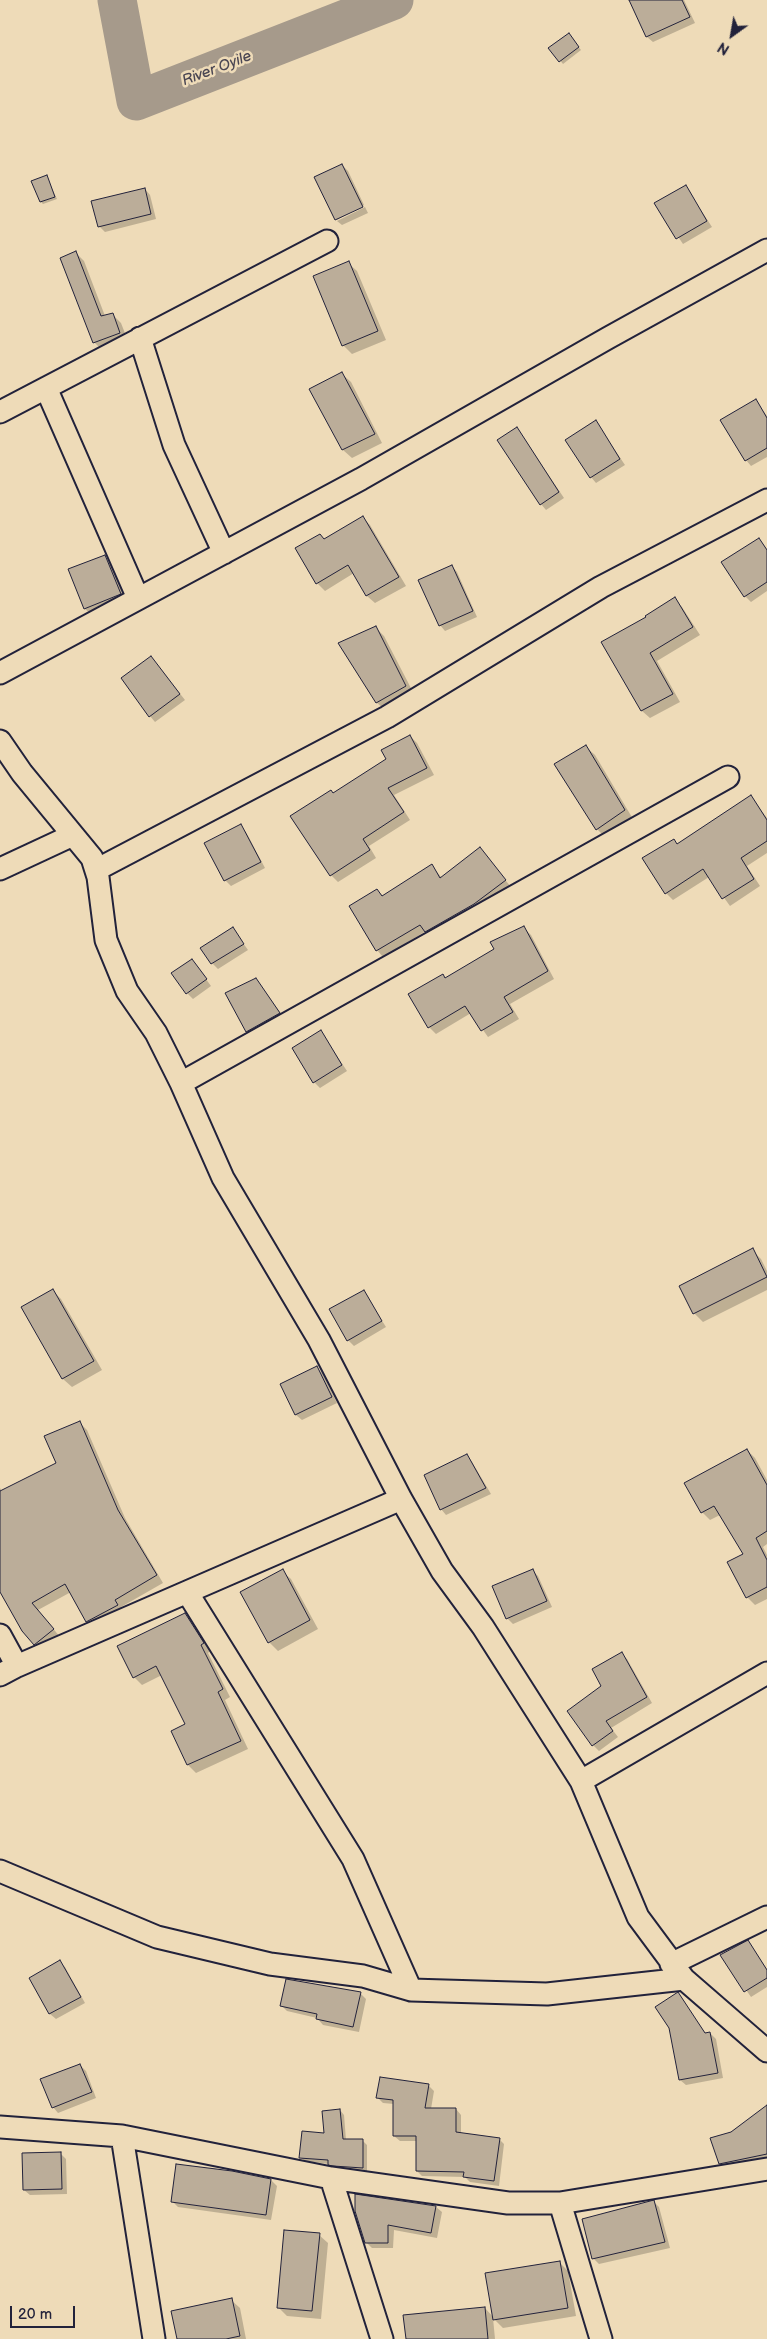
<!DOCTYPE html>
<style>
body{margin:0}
#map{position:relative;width:767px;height:2339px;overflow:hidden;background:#eedbb8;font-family:"Balsamiq Sans",sans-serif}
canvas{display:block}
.north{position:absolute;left:707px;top:10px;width:50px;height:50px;-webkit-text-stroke:4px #eedbb8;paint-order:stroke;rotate:212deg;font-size:14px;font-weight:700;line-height:20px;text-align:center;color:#22223b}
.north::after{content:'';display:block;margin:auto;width:18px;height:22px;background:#22223b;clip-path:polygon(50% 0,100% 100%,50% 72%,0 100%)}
.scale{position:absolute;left:10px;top:2306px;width:65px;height:22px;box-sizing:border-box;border:2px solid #22223b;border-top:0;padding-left:6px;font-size:15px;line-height:18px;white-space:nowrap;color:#22223b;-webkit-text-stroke:4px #eedbb8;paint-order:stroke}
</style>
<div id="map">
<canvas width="767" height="2339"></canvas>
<div class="north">N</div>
<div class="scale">20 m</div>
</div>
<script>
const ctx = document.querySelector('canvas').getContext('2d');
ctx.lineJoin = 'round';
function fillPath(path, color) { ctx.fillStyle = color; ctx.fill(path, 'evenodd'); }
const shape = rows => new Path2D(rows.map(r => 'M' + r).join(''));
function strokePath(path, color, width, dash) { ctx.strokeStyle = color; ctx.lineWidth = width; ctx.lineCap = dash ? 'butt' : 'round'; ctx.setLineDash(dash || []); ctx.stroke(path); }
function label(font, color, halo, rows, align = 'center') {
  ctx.font = font + ' "Balsamiq Sans",sans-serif'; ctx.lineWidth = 5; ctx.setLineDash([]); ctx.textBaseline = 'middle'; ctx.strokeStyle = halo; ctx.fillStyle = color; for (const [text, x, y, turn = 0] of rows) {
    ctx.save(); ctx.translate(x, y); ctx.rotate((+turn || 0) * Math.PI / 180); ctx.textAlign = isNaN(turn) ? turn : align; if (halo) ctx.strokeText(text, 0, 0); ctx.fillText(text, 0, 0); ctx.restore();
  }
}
fillPath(shape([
 [642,0,684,0,695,23,653,42,647,37,632,5],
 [571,37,581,50,563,64,550,48],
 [342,165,348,171,364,205,337,220,316,177],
 [46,176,57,199,43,204,41,202],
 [685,186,712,227,683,244,656,204],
 [145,189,150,195,156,219,105,232,99,226],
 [365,207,368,213,342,225,337,221],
 [76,253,84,261,105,316,112,314,121,323,128,341,103,351,94,342],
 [348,263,357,271,386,340,352,354,343,345],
 [342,374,351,382,382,443,352,458,343,450,311,389],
 [756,401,767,416,767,457,751,466,746,460],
 [596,422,625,465,596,483,591,477],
 [517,428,564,498,546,510,541,504],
 [362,517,370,525,406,586,375,603,367,596,354,573,325,591,317,583,320,535,325,540],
 [759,539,767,549,767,591,751,602,745,596],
 [105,556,111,562,126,600,91,614,85,609,70,570],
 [452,566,457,572,477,617,445,631,440,625],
 [674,599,682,607,700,635,657,661,680,702,650,718,642,711,648,618],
 [375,627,384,636,414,694,385,710,376,702],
 [151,657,185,700,155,722,150,716],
 [410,736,417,743,434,775,394,795,410,820,369,846,376,858,338,882,331,875,388,759],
 [586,747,595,755,633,819,606,838,597,829,555,765],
 [751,797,767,818,767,853,747,866,760,886,730,906,709,877,673,900,666,893,674,840,678,845],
 [240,826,246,832,265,868,231,886,225,880,206,844],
 [480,849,511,887,432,938,426,931,383,957,377,950,377,890,384,897,432,866,442,878],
 [524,928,531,935,554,979,510,1004,519,1019,488,1037,471,1013,436,1034,429,1027,442,975,446,979,495,949],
 [233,929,248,950,218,969,212,963],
 [192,960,211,986,193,999,187,993],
 [256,980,285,1019,252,1037,247,1032,227,993],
 [321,1032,347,1071,320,1088,314,1082],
 [752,1250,761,1259,767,1271,767,1290,703,1322,694,1313],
 [53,1291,61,1299,102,1370,72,1387,63,1379,23,1308],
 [363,1291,386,1327,354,1346,348,1340],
 [317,1368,322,1373,337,1403,302,1420,296,1415,282,1384],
 [80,1423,87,1430,125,1518,163,1583,121,1607,124,1612,94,1629,87,1621,71,1592,38,1610,60,1637,42,1651,35,1644,0,1590,0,1488,2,1491,57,1464],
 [747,1450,755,1458,767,1480,767,1544,763,1547,767,1555,767,1599,755,1605,747,1597,745,1555,720,1515,710,1520,702,1512],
 [467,1456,472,1462,491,1494,446,1515,441,1509],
 [532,1570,538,1576,552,1607,513,1624,507,1618],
 [282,1571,291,1579,318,1629,278,1651,269,1642],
 [185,1614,193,1622,210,1651,208,1653,230,1697,225,1700,248,1749,196,1773,188,1765,173,1731,187,1725,162,1675,142,1685,134,1677],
 [621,1654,627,1659,652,1703,611,1728,618,1737,599,1751,593,1745,603,1686],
 [748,1942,767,1969,767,1987,751,1997,722,1955],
 [59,1962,65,1967,85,2003,56,2019,50,2014,31,1978],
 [360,1993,366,1999,359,2032,323,2025,317,2018,287,2011,281,2005],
 [678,1994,706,2034,710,2033,716,2039,723,2078,686,2085,680,2080],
 [80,2065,86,2071,96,2098,58,2113,53,2107],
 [428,2085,434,2091,431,2109,456,2109,461,2115,461,2134,499,2139,504,2144,499,2186,470,2182,465,2177,422,2176,417,2171,418,2141,400,2141,394,2136,394,2104,383,2103,377,2097],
 [767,2107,767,2161,726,2169,720,2164,732,2133],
 [340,2110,344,2115,346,2140,362,2140,367,2145,367,2171,334,2169,329,2164,305,2161,300,2157,325,2135],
 [60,2153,66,2159,67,2194,30,2195,24,2190],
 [271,2180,277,2186,271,2220,178,2207,172,2201],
 [654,2202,659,2207,670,2248,599,2264,593,2258],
 [436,2207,442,2212,437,2238,394,2230,393,2248,372,2248,366,2242,356,2211],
 [319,2235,328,2243,321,2319,287,2316,278,2307],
 [560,2263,568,2271,576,2316,503,2328,493,2318,495,2339,407,2339,485,2308,494,2318],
 [231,2300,240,2308,246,2339,179,2339]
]), '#0003');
strokePath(shape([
 [117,0,136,101,394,0]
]), '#a69a8b', 39);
const building = shape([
 [629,0,682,0,690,17,646,37,629,0],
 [569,33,579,47,559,62,548,48,569,33],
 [342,164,363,207,335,220,314,177,342,164],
 [47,175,55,197,40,202,31,181,47,175],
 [686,185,707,221,676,239,654,203,686,185],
 [145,188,151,214,98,227,91,201,145,188],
 [76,251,101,316,113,313,120,333,93,343,60,258,76,251],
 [349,261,378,331,342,346,313,276,349,261],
 [342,372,375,434,342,450,309,389,342,372],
 [756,399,767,418,767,448,745,461,720,420,756,399],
 [596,420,620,459,590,478,565,440,596,420],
 [517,427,559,492,540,505,497,440,517,427],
 [363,516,399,577,366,596,348,565,316,584,295,548,320,534,324,539,363,516],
 [759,538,767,550,767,582,744,597,721,562,759,538],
 [105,555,121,594,84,609,68,569,105,555],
 [452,565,473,611,439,626,418,580,452,565],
 [675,597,693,627,650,653,673,694,641,711,601,642,646,617,645,616,675,597],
 [376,626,406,686,376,703,338,643,376,626],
 [151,656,180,694,149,717,121,678,151,656],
 [410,735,427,768,388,788,404,812,363,839,370,850,330,876,290,816,331,790,333,793,386,759,381,750,410,735],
 [586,745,625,810,596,830,554,764,586,745],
 [751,795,767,820,767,841,741,858,754,879,722,899,703,869,665,894,642,858,674,839,677,844,751,795],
 [241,824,261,862,224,881,204,843,241,824],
 [480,847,506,880,474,904,425,932,420,925,376,951,349,906,377,889,382,896,432,864,440,878,480,847],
 [524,926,548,971,504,997,513,1012,481,1031,465,1006,428,1028,408,994,443,974,445,978,494,949,490,942,524,926],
 [233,927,244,944,211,964,200,948,233,927],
 [192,959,207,979,186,994,171,973,192,959],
 [256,978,280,1013,246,1032,225,993,256,978],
 [321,1030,342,1065,313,1083,292,1048,321,1030],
 [753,1248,767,1277,693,1314,679,1286,753,1248],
 [53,1289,94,1361,62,1379,21,1307,53,1289],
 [364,1290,382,1321,347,1341,329,1309,364,1290],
 [317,1366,332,1397,295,1415,280,1384,317,1366],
 [80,1421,118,1510,157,1575,115,1600,118,1605,86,1622,65,1584,32,1603,54,1629,34,1645,22,1631,0,1592,0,1491,56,1463,44,1436,80,1421],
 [747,1449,767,1485,767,1531,756,1538,767,1560,767,1587,746,1598,727,1562,743,1554,714,1506,701,1513,684,1483,747,1449],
 [467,1454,486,1488,440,1510,424,1475,467,1454],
 [283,1569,310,1620,268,1643,240,1592,283,1569],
 [533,1569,547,1601,506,1619,492,1586,533,1569],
 [185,1613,204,1643,201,1645,223,1689,218,1692,241,1741,187,1765,171,1731,185,1724,156,1666,133,1678,117,1646,185,1613],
 [622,1652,647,1697,606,1721,613,1731,592,1746,567,1711,601,1686,592,1669,622,1652],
 [748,1940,767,1970,767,1978,744,1992,720,1955,748,1940],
 [60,1960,81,1997,49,2014,29,1978,60,1960],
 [286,1979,361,1992,353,2027,316,2019,317,2014,280,2006,286,1979],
 [678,1992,705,2033,710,2032,718,2073,679,2080,669,2028,655,2007,678,1992],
 [80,2064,92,2092,52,2108,40,2079,80,2064],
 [380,2077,429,2084,425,2108,456,2108,456,2132,500,2138,494,2181,463,2177,464,2172,416,2171,416,2136,393,2136,393,2100,376,2098,380,2077],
 [767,2105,767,2154,719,2164,710,2138,731,2132,767,2105],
 [340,2109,343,2139,363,2139,363,2168,333,2166,328,2165,328,2160,299,2158,302,2131,324,2133,322,2111,340,2109],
 [61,2152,62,2189,23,2190,22,2153,61,2152],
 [176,2164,232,2171,271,2179,266,2215,171,2202,176,2164],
 [355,2194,436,2206,431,2233,388,2225,388,2243,365,2243,355,2211,355,2194],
 [654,2200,665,2242,592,2259,582,2219,654,2200],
 [284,2230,320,2233,312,2311,277,2308,284,2230],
 [560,2261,568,2308,493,2320,485,2273,560,2261],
 [232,2298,240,2336,226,2339,177,2339,171,2311,232,2298],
 [485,2307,488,2339,406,2339,403,2315,485,2307]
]);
fillPath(building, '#bbad99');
strokePath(building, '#22223b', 1);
const minor = shape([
 [140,338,174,445,224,553],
 [46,388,138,598],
 [0,412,327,241],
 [0,673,361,479,608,338,767,250],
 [0,741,22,773,92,858,98,877,106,940,127,991,156,1033,181,1083,223,1178,319,1340,401,1499,442,1571,483,1627,581,1781,638,1917,684,1979,767,2051],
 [0,869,73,835],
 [96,870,387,717,601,587,767,500],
 [181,1083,728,777],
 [187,1592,353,1859,411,1990],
 [0,1635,17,1666],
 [0,1675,17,1666,401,1499],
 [581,1781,767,1673],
 [0,1871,157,1937,270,1964,363,1976,411,1990,547,1994,684,1979],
 [671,1964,767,1917],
 [0,2127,122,2136,331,2178,508,2203,560,2203,767,2169],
 [122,2136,154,2339],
 [331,2178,382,2339],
 [560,2203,601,2339]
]);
strokePath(minor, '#22223b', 25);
strokePath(minor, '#eedbb8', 21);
label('italic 15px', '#4a4653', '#eedbb8', [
 ["River Oyile",217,69,-21]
]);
</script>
